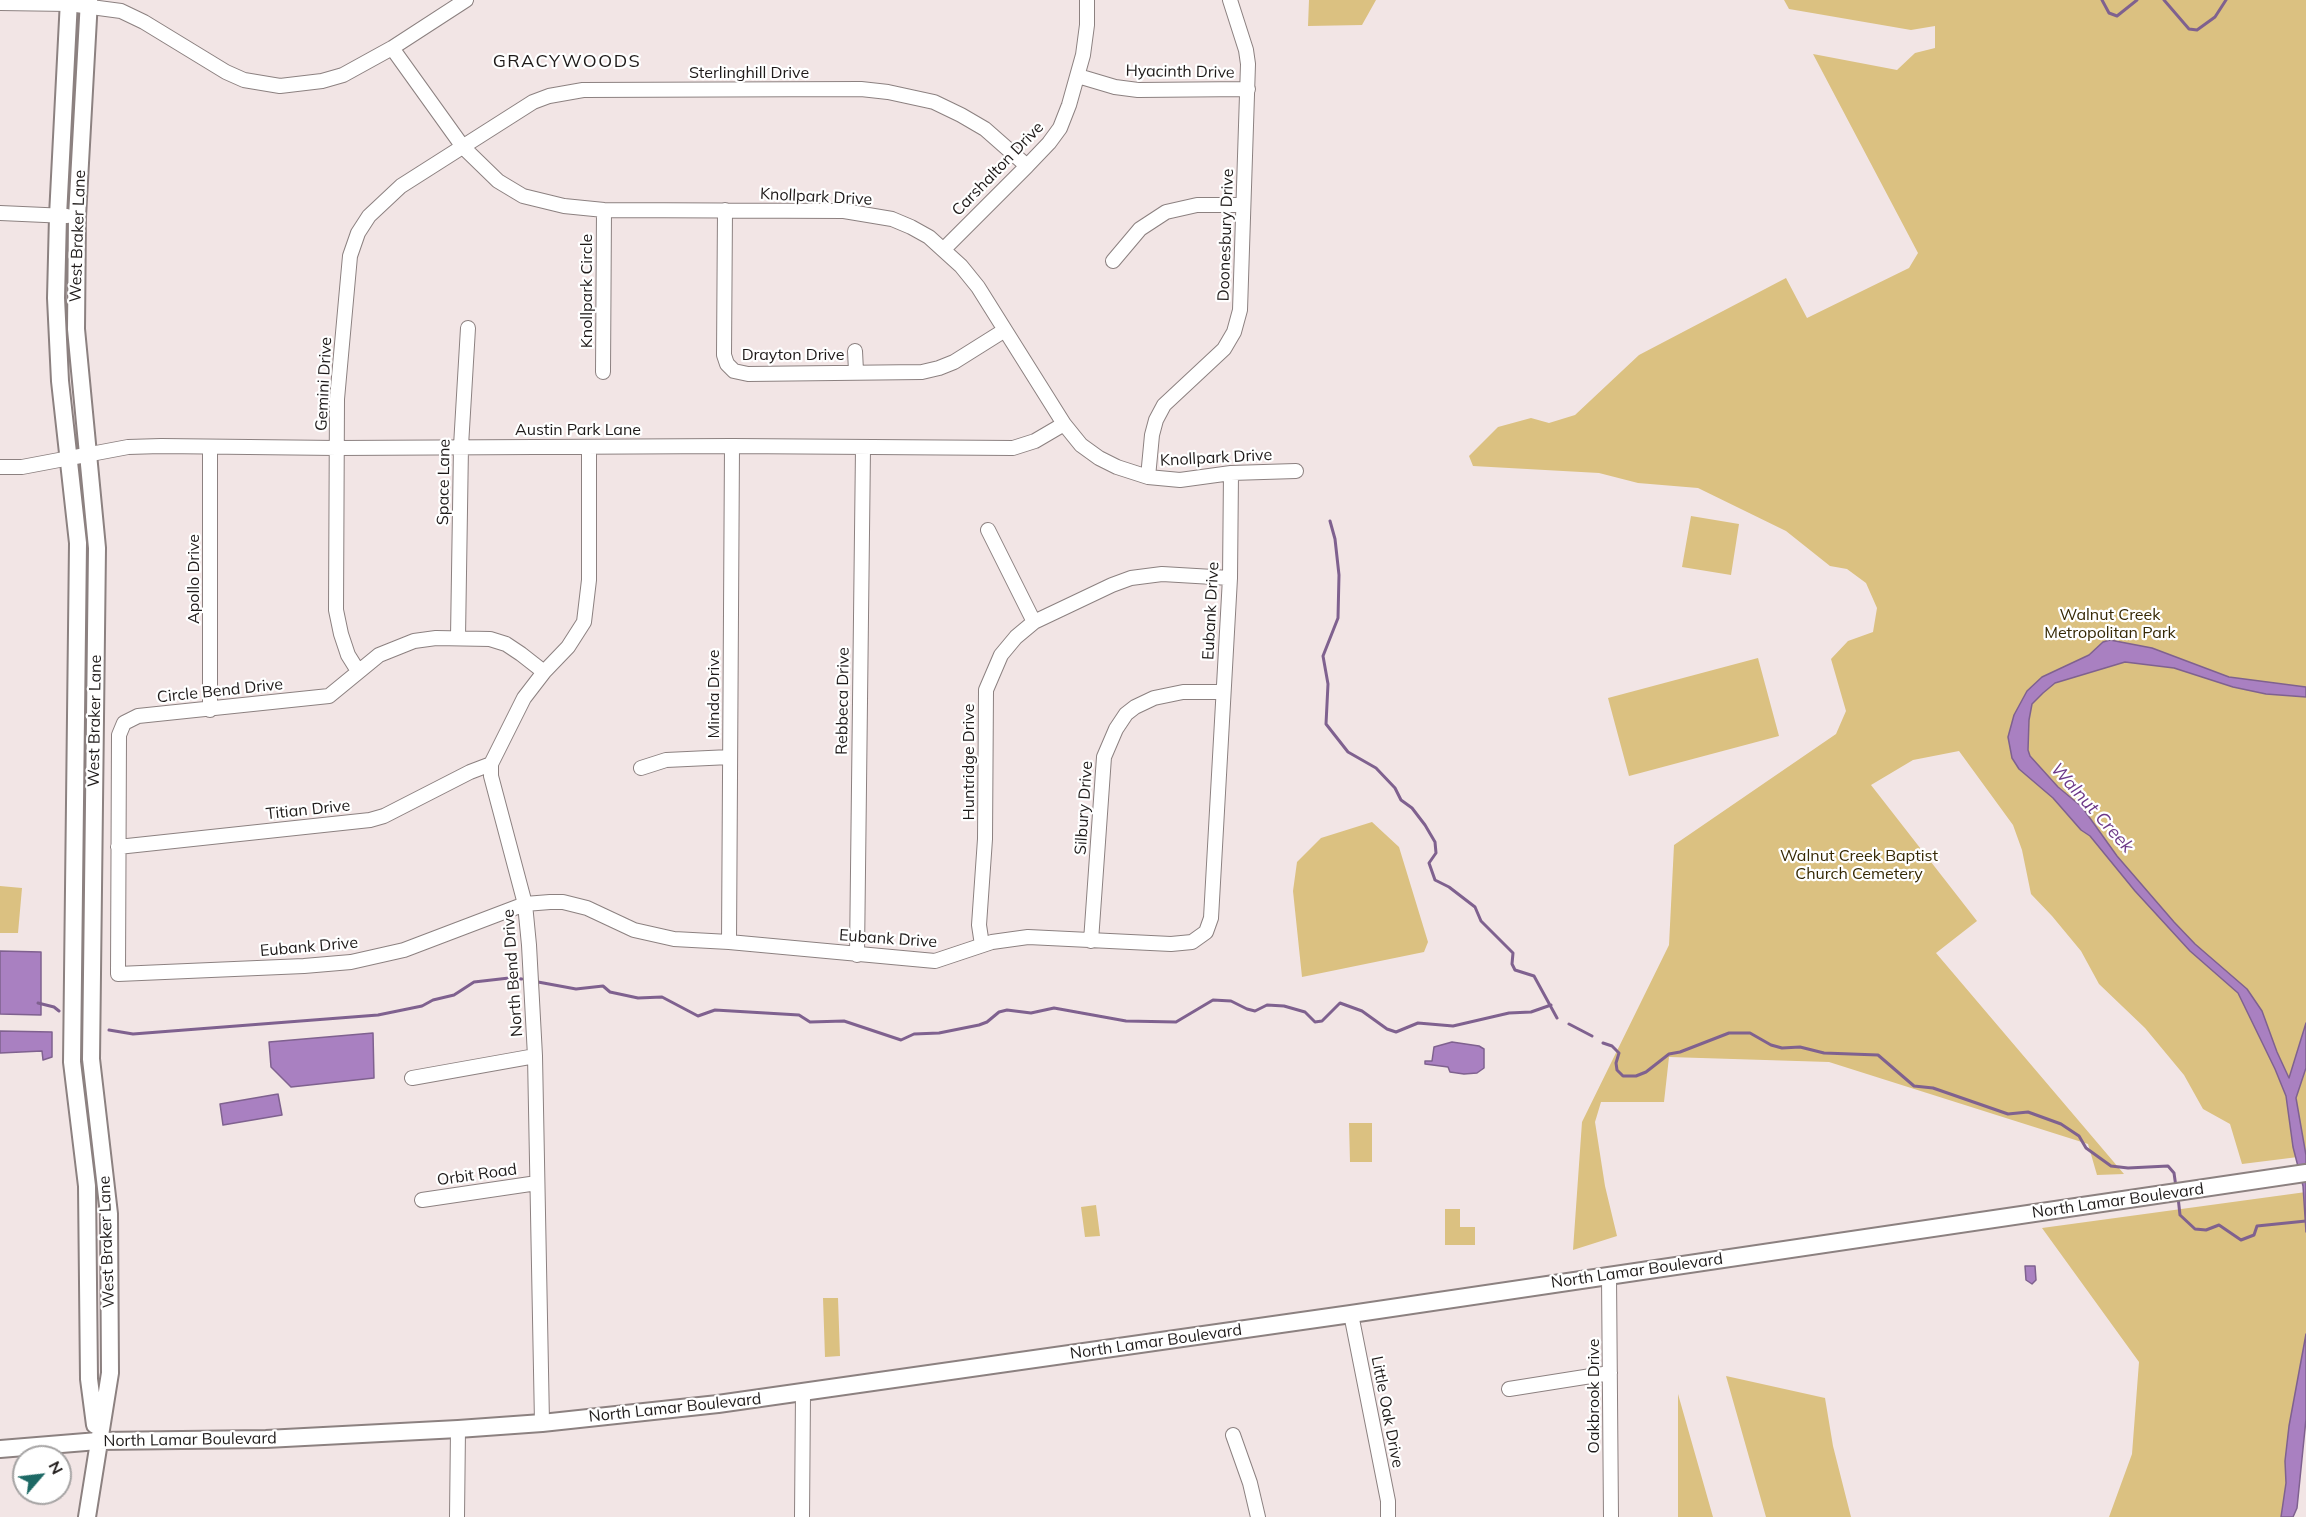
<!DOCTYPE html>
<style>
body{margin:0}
#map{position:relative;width:2306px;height:1517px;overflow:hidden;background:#f2e5e5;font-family:Mulish,sans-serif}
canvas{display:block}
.north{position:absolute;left:12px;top:1445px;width:60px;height:60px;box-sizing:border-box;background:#fff;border:2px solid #a5a3a3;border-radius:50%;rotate:62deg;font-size:16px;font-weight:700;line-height:24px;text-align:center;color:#1e1a19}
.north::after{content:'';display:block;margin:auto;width:21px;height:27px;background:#1d6965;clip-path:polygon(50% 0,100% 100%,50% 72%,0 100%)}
</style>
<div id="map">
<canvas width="2306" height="1517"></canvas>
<div class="north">N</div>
</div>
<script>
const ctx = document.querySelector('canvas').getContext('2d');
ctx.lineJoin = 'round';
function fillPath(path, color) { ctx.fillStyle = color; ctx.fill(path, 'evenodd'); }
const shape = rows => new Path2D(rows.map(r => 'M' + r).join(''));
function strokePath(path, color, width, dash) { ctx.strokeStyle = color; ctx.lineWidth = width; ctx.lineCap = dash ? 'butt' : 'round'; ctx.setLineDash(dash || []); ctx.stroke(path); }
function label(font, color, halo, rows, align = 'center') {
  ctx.font = font + ' Mulish,sans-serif'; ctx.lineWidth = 4.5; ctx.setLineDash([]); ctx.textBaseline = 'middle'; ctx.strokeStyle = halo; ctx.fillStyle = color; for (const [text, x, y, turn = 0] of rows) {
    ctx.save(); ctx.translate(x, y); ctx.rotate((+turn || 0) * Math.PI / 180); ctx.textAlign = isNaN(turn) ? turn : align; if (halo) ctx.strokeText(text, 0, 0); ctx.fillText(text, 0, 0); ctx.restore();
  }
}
fillPath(shape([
 [1309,0,1376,0,1362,25,1308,26],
 [1784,0,2306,0,2306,1156,2242,1164,2230,1124,2203,1109,2184,1075,2145,1028,2099,984,2081,951,2052,916,2031,894,2022,850,2013,825,1959,751,1913,760,1871,785,1977,921,1936,953,2124,1174,2097,1175,2088,1144,1829,1062,1669,1057,1664,1102,1601,1102,1595,1122,1605,1186,1617,1236,1573,1250,1582,1122,1669,945,1674,845,1836,734,1846,711,1831,659,1848,641,1873,632,1877,608,1866,583,1847,569,1830,566,1786,531,1698,488,1638,483,1599,473,1473,466,1469,456,1498,427,1531,418,1549,423,1575,415,1639,355,1786,278,1807,318,1909,268,1918,253,1813,54,1897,70,1915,53,1935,48,1935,26,1911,30,1789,9],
 [1691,516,1739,524,1731,575,1682,567],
 [1758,658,1779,736,1629,776,1608,698],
 [1372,822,1399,847,1428,942,1424,952,1302,977,1293,891,1297,862,1321,838],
 [0,886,22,888,18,933,0,933],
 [1349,1123,1372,1123,1372,1162,1350,1162],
 [2306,1192,2306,1426,2294,1489,2283,1517,2109,1517,2132,1454,2139,1362,2042,1228],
 [1096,1205,1100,1236,1085,1237,1081,1207],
 [1445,1209,1460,1209,1460,1227,1475,1227,1475,1245,1445,1245],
 [823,1298,838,1298,840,1356,825,1357],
 [1726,1376,1825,1398,1833,1446,1851,1517,1766,1517],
 [1678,1394,1713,1517,1678,1517]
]), '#dbc181');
const water = shape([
 [2110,640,2152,648,2229,677,2306,687,2306,697,2266,694,2233,687,2174,668,2125,662,2055,683,2043,693,2032,704,2029,720,2028,750,2030,756,2058,787,2082,807,2117,856,2174,922,2195,944,2247,989,2262,1011,2277,1052,2289,1078,2306,1023,2306,1068,2296,1098,2306,1155,2306,1232,2303,1186,2293,1147,2286,1096,2275,1069,2238,993,2190,951,2135,891,2090,836,2081,830,2053,798,2019,769,2012,758,2008,737,2014,715,2027,691,2042,677,2089,655,2103,642,2110,640],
 [0,951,41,952,41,1015,0,1014,0,951],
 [0,1031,52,1032,52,1057,43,1060,42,1051,0,1053,0,1031],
 [373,1033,374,1078,291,1087,271,1067,269,1042,373,1033],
 [1452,1042,1479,1046,1484,1049,1484,1068,1477,1073,1464,1074,1450,1072,1448,1067,1425,1064,1425,1061,1432,1061,1434,1047,1452,1042],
 [278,1094,282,1115,223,1125,220,1104,278,1094],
 [2025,1266,2035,1266,2036,1280,2032,1284,2026,1280,2025,1266],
 [2306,1334,2306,1419,2297,1508,2293,1517,2281,1517,2286,1483,2285,1461,2289,1426,2306,1334]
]);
fillPath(water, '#a980c1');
strokePath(water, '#7f618f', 1.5);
strokePath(shape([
 [2102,0,2109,13,2117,16,2137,0],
 [2164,0,2189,29,2197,30,2215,17,2226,0],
 [1330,521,1335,539,1339,575,1338,618,1323,656,1328,684,1326,724,1348,752,1376,768,1395,788,1401,800,1412,808,1425,825,1435,842,1436,853,1429,863,1435,880,1449,887,1475,907,1481,921,1513,953,1512,964,1515,970,1534,976,1557,1018],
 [538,982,576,989,603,986,610,992,638,998,662,997,698,1016,715,1010,799,1015,810,1022,844,1021,901,1040,914,1034,939,1033,979,1025,987,1022,999,1012,1007,1010,1031,1013,1054,1008,1126,1021,1176,1022,1213,1000,1231,1001,1247,1009,1255,1011,1267,1005,1284,1006,1305,1012,1315,1022,1322,1021,1340,1003,1362,1011,1387,1029,1396,1032,1418,1023,1453,1026,1509,1013,1531,1012,1551,1005],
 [38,1003,54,1007,59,1011],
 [1569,1024,1592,1036],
 [109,1030,133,1034,378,1015,422,1006,433,1000,454,995,474,982,509,978,522,979],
 [1603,1043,1612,1046,1619,1053,1616,1063,1617,1070,1623,1076,1636,1076,1646,1072,1669,1054,1680,1052,1729,1033,1750,1033,1771,1045,1782,1048,1800,1047,1824,1053,1878,1055,1914,1086,1933,1088,2008,1114,2028,1112,2061,1124,2079,1136,2086,1148,2111,1166,2128,1168,2168,1166,2174,1173,2176,1187],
 [2178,1197,2180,1215,2195,1229,2206,1230,2219,1225,2241,1240,2254,1235,2257,1226,2306,1221]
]), '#7f618f', 3);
const minor = shape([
 [0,3,69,4,121,11,144,22,226,72,244,80,280,86,322,81,343,75,392,48,466,0],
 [392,48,463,147,498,181,523,196,564,206,604,210,844,211,892,219,911,227,929,237,961,266,978,287,1064,424,1081,445,1099,458,1117,467,1148,477,1180,480,1231,473,1296,471],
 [1078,76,1115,87,1138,90,1248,89],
 [725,210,724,355,727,364,734,371,748,374,922,372,939,368,954,362,1005,330],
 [0,213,67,216],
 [944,249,1027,166,1049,143,1060,128,1069,105,1083,55,1087,25,1087,0],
 [1113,261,1140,229,1166,212,1197,205,1243,205],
 [855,351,856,371],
 [603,372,604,210],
 [0,467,22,467,128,447,161,446,337,448,732,446,1013,448,1035,441,1064,424],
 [1148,477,1152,435,1156,420,1164,405,1224,349,1234,332,1240,310,1248,64,1246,50,1230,0],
 [988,530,1034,622],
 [458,637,461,446,468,328],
 [358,671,348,655,341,634,336,610,337,399,350,256,358,233,369,216,401,186,533,102,549,96,583,90,861,89,888,92,934,102,961,115,985,129,1027,166],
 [544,672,521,654,506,644,490,639,436,638,414,641,379,655,329,696,138,716,124,723,119,735,118,974,304,966,351,962,404,950,525,904,550,902,563,902,587,908,634,930,674,939,729,942,935,961,992,942,1028,937,1171,944,1192,942,1206,932,1211,918,1230,578,1231,473],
 [210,710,210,448],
 [641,768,666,760,730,757],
 [118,847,370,820,384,816,470,772,491,764],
 [1091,941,1104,757,1116,729,1126,714,1135,707,1154,698,1183,692,1223,692],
 [729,942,732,446],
 [982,945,979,925,985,839,986,690,1001,655,1016,637,1034,622,1112,585,1131,578,1162,574,1230,578],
 [857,955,863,448],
 [412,1078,535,1056],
 [422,1200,537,1183],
 [1609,1276,1611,1517],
 [1351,1314,1388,1501,1388,1517],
 [1509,1389,1610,1373],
 [542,1423,535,1056,529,945,525,904,491,776,491,764,524,698,544,672,568,647,584,622,589,580,589,447],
 [1233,1435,1250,1483,1258,1517],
 [457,1517,458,1429],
 [802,1517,803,1393]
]);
const major = shape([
 [69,0,58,216,56,298,60,381,78,543,72,1062,87,1186,89,1379,95,1425],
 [0,1449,98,1441,266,1439,458,1429,542,1423,718,1404,1351,1314,2306,1173],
 [87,1517,110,1373,109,1214,91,1059,97,548,76,329,77,217,89,0]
]);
strokePath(minor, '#8c8180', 16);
strokePath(major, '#8c8180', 20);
strokePath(minor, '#fff', 14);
strokePath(major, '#fff', 16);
label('16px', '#1e1a19', '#fff', [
 ["Hyacinth Drive",1180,72,1],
 ["Sterlinghill Drive",749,73],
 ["Carshalton Drive",998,169,-46],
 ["Knollpark Drive",816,197,3],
 ["Doonesbury Drive",1226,235,-88],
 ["West Braker Lane",78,236,-88],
 ["Knollpark Circle",587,291,-90],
 ["Drayton Drive",793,355],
 ["Gemini Drive",324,384,-87],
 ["Austin Park Lane",578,430],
 ["Knollpark Drive",1216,458,-3],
 ["Space Lane",444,482,-89],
 ["Apollo Drive",194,579,-90],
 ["Eubank Drive",1211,611,-87],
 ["Circle Bend Drive",220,691,-6],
 ["Minda Drive",714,694,-90],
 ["Rebbeca Drive",843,701,-89],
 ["West Braker Lane",95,721,-89],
 ["Huntridge Drive",969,762,-90],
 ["Silbury Drive",1084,808,-86],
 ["Titian Drive",308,810,-6],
 ["Eubank Drive",888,939,4],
 ["Eubank Drive",309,947,-5],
 ["North Bend Drive",513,973,-94],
 ["Orbit Road",477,1175,-8],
 ["North Lamar Boulevard",2118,1201,-8],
 ["West Braker Lane",107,1242,-92],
 ["North Lamar Boulevard",1637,1271,-8],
 ["North Lamar Boulevard",1156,1342,-8],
 ["Oakbrook Drive",1594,1396,-90],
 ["North Lamar Boulevard",675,1408,-6],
 ["Little Oak Drive",1387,1412,79],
 ["North Lamar Boulevard",190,1440,-1]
]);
label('16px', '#352804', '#fff', [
 ["Walnut Creek",2110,615],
 ["Metropolitan Park",2110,633],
 ["Walnut Creek Baptist",1859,856],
 ["Church Cemetery",1859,874]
]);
ctx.letterSpacing = '1.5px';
label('18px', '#1e1a19', '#fff', [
 ["GRACYWOODS",567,62]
]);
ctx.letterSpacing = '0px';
label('italic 18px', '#6d3988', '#fff', [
 ["Walnut Creek",2092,808,48]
]);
</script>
